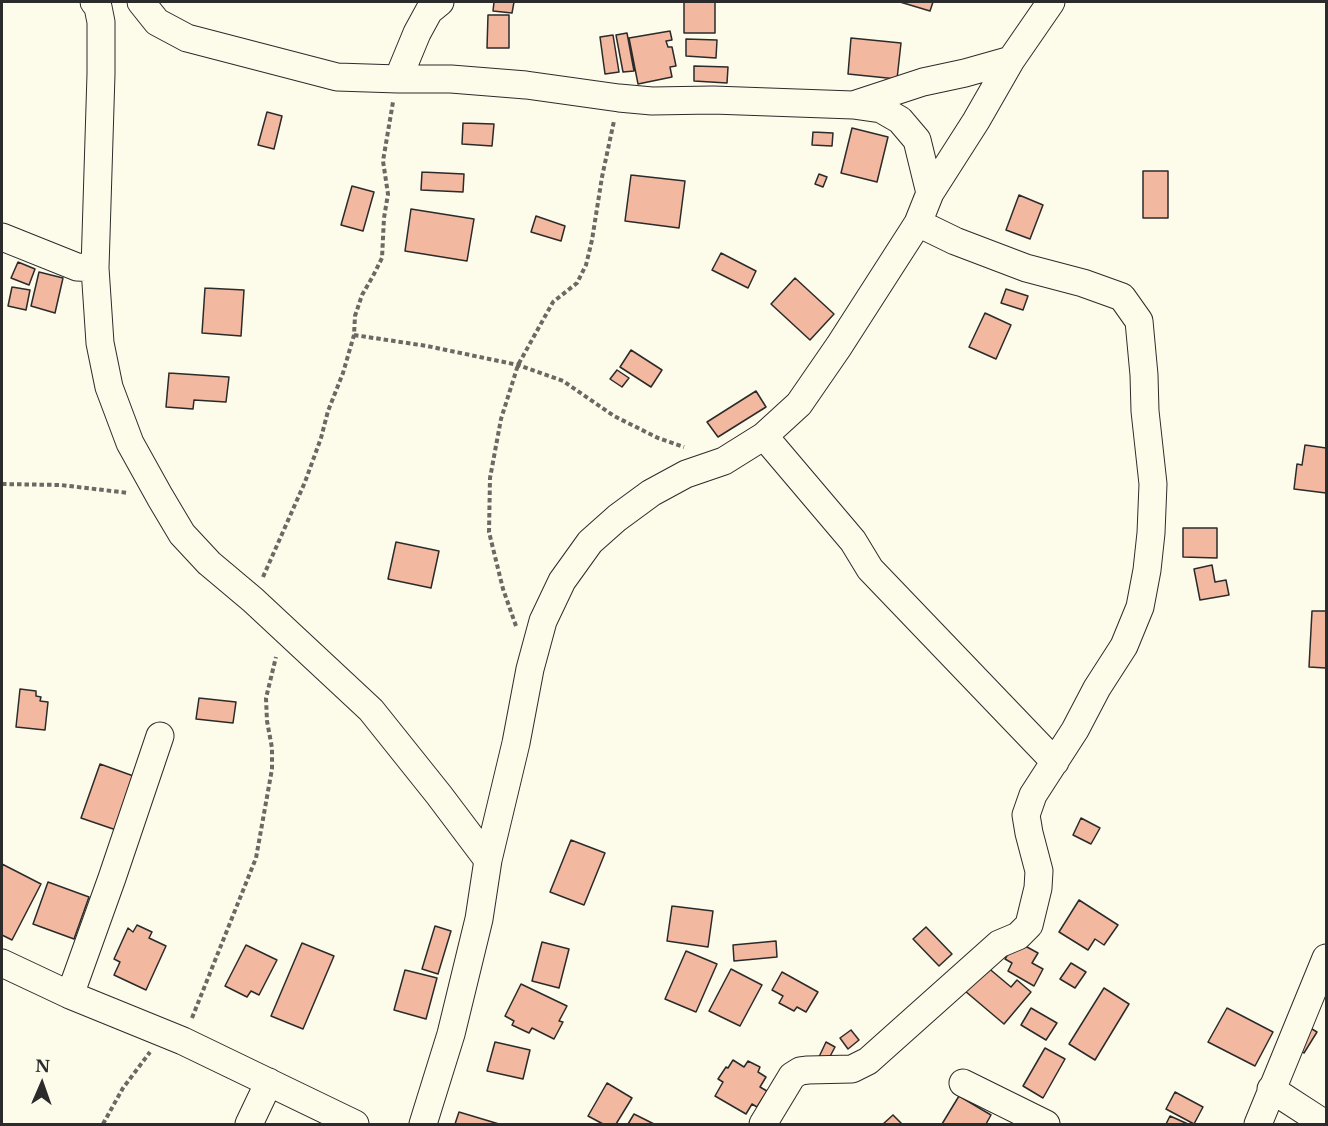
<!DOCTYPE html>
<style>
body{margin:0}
#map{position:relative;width:1328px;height:1126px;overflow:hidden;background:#fdfbea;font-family:"Libre Baskerville",serif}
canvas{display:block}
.frame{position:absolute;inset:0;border:3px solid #2b2b2b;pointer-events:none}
.north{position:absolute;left:12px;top:1054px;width:60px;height:60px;-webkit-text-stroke:4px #fdfbea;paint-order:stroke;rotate:2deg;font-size:16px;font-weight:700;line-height:24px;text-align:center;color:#2b2b2b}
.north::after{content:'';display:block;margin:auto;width:21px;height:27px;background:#2b2b2b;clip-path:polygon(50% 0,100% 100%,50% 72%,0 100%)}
</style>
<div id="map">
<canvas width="1328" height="1126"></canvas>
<div class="frame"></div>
<div class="north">N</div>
</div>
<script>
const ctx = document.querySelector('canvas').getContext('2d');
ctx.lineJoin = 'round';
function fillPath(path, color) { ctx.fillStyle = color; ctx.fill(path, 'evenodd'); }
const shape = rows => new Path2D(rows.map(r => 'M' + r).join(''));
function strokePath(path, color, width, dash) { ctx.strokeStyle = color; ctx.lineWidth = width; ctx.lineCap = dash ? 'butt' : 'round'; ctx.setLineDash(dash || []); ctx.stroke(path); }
const building = shape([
 [494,2,514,2,512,13,493,11,494,2],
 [684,2,715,2,715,33,684,33,684,2],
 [900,2,933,2,930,11,900,2],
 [488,15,509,15,509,48,487,48,488,15],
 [670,31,672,40,666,41,668,47,672,47,676,66,670,67,672,77,638,84,629,38,670,31],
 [627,33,634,71,623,72,616,35,627,33],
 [613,35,619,72,605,74,600,37,613,35],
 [851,38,901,43,897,79,848,74,851,38],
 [686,39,717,40,716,58,686,56,686,39],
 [694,66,728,67,727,83,694,81,694,66],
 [267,112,282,116,274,149,258,145,267,112],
 [463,123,494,124,492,146,462,144,463,123],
 [852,128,888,137,877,182,841,173,852,128],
 [813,132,833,133,832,146,812,145,813,132],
 [1143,171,1168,171,1168,218,1143,218,1143,171],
 [422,172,464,174,463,192,421,190,422,172],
 [819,174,827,177,823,187,815,184,819,174],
 [631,175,685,181,679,228,625,221,631,175],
 [352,186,374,192,363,231,341,225,352,186],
 [1019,195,1043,205,1030,239,1006,230,1019,195],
 [411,209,474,219,467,261,405,251,411,209],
 [536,216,565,226,561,241,531,232,536,216],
 [721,253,756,271,748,288,712,270,721,253],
 [18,262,35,269,29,285,11,278,18,262],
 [39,272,63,278,55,313,31,306,39,272],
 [795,278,834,314,810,340,771,304,795,278],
 [12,287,30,290,26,310,8,306,12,287],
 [205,288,244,290,241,336,202,333,205,288],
 [1006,289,1028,296,1023,310,1001,303,1006,289],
 [985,313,1011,325,996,359,969,347,985,313],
 [631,350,662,370,651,387,620,367,631,350],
 [617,370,629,378,622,387,610,379,617,370],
 [169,373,229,377,226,402,194,400,193,409,166,407,169,373],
 [756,391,766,407,718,437,707,422,756,391],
 [1305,445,1326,448,1326,493,1294,489,1297,464,1302,465,1305,445],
 [1183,528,1217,528,1217,558,1183,557,1183,528],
 [396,542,439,551,431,588,388,579,396,542],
 [1212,565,1215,582,1226,580,1229,595,1200,600,1194,569,1212,565],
 [1312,611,1326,611,1326,668,1309,667,1312,611],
 [20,689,36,691,36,696,41,697,40,701,48,702,45,730,16,727,20,689],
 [199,698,236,702,233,723,196,719,199,698],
 [100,764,139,778,122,832,81,818,100,764],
 [1081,818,1100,828,1091,844,1073,835,1081,818],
 [571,840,605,853,584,905,550,892,571,840],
 [2,864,41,884,12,940,2,935,2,864],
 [48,882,89,897,74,939,33,924,48,882],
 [1079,900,1118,925,1104,945,1095,939,1088,950,1059,932,1079,900],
 [672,906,713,911,708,947,667,941,672,906],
 [137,925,152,932,149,938,166,946,146,990,114,975,120,962,114,959,128,928,133,932,137,925],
 [435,926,451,931,438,974,422,969,435,926],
 [926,927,952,954,939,966,913,939,926,927],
 [776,941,777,957,734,961,733,945,776,941],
 [1016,941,1038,953,1032,963,1043,969,1034,986,1008,971,1012,963,1005,959,1016,941],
 [542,942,569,949,559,988,532,981,542,942],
 [302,943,334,956,303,1029,271,1016,302,943],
 [246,945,277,960,259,995,251,991,247,997,225,986,246,945],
 [686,951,717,964,696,1012,665,999,686,951],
 [1071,963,1086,972,1075,988,1060,979,1071,963],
 [986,966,1011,987,1017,980,1031,992,1004,1024,965,991,986,966],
 [731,969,762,985,740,1026,709,1011,731,969],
 [405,970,437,978,426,1019,394,1010,405,970],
 [782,972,818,992,806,1012,797,1007,794,1011,779,1003,783,996,772,990,782,972],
 [521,984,567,1006,559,1021,563,1022,554,1039,532,1028,529,1033,512,1025,514,1021,505,1016,521,984],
 [1104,988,1129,1004,1095,1060,1069,1044,1104,988],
 [1031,1008,1057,1023,1046,1040,1021,1025,1031,1008],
 [1227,1008,1273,1032,1255,1066,1208,1042,1227,1008],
 [1307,1026,1317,1032,1304,1053,1295,1047,1307,1026],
 [851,1030,859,1040,848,1049,840,1038,851,1030],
 [495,1042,530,1050,523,1079,487,1071,495,1042],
 [826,1042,835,1047,826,1064,818,1059,826,1042],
 [1045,1048,1065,1059,1043,1098,1023,1086,1045,1048],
 [733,1060,744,1067,748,1061,760,1067,758,1072,766,1077,760,1087,767,1091,757,1107,752,1104,746,1114,715,1096,723,1082,718,1079,726,1067,728,1068,733,1060],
 [607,1083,632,1098,616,1124,603,1124,588,1116,607,1083],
 [1175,1092,1203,1107,1194,1124,1166,1109,1175,1092],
 [959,1096,991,1115,986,1124,942,1124,959,1096],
 [459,1112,499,1124,455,1124,459,1112],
 [634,1114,654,1124,628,1124,634,1114],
 [893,1115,902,1124,883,1124,893,1115],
 [1170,1116,1188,1124,1166,1124,1170,1116]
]);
fillPath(building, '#f2b8a0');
strokePath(building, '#2b2b2b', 1.5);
const minor = shape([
 [94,2,98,7,101,22,101,74,95,268,100,343,109,387,130,443,160,497,182,534,209,563,253,600,371,710,439,795,488,860],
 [141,2,157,22,187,38,337,77,398,79,451,79,526,85,619,98,652,101,713,100,853,105,881,109,900,120,917,140,930,193],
 [398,79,417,33,429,11,440,2],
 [856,104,923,82,965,73,1011,60],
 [2,237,77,267,95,268],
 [764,436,853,541,870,569,1055,762],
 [2,963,70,995,183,1041,355,1124],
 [70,995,112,878,160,736],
 [963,1083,1046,1124],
 [1271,1089,1325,1124],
 [249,1124,269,1082],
 [423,1124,451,1034,479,919,488,860,516,743,530,669,543,621,562,581,590,542,617,518,651,493,686,474,724,461,764,436,799,404,839,346,918,223,930,193,976,121,1011,60,1051,2],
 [763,1124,792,1076,800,1071,808,1070,852,1069,868,1061,999,944,1018,936,1029,925,1038,888,1039,871,1029,833,1026,815,1033,795,1075,730,1097,688,1124,646,1140,607,1147,570,1151,533,1153,484,1145,411,1144,375,1139,321,1122,297,1083,283,1026,268,955,241,918,223],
 [1258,1124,1326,958]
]);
strokePath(minor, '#2b2b2b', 29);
strokePath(shape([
 [354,335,427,346,518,365,563,381,614,416,658,438,684,447],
 [2,484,61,485,129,493],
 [263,577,305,482,321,438,328,411,343,373,354,335,355,316,362,295,373,276,382,258,384,218,388,194,383,161,393,102],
 [516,626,503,589,489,532,490,478,501,419,518,365,553,302,577,283,586,265,592,240,602,177,614,121],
 [192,1018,256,858,272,769,272,748,267,721,266,698,276,657],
 [103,1124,123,1088,150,1052]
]), '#6a6964', 4, [4.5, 3]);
strokePath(minor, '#fdfbea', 27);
</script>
